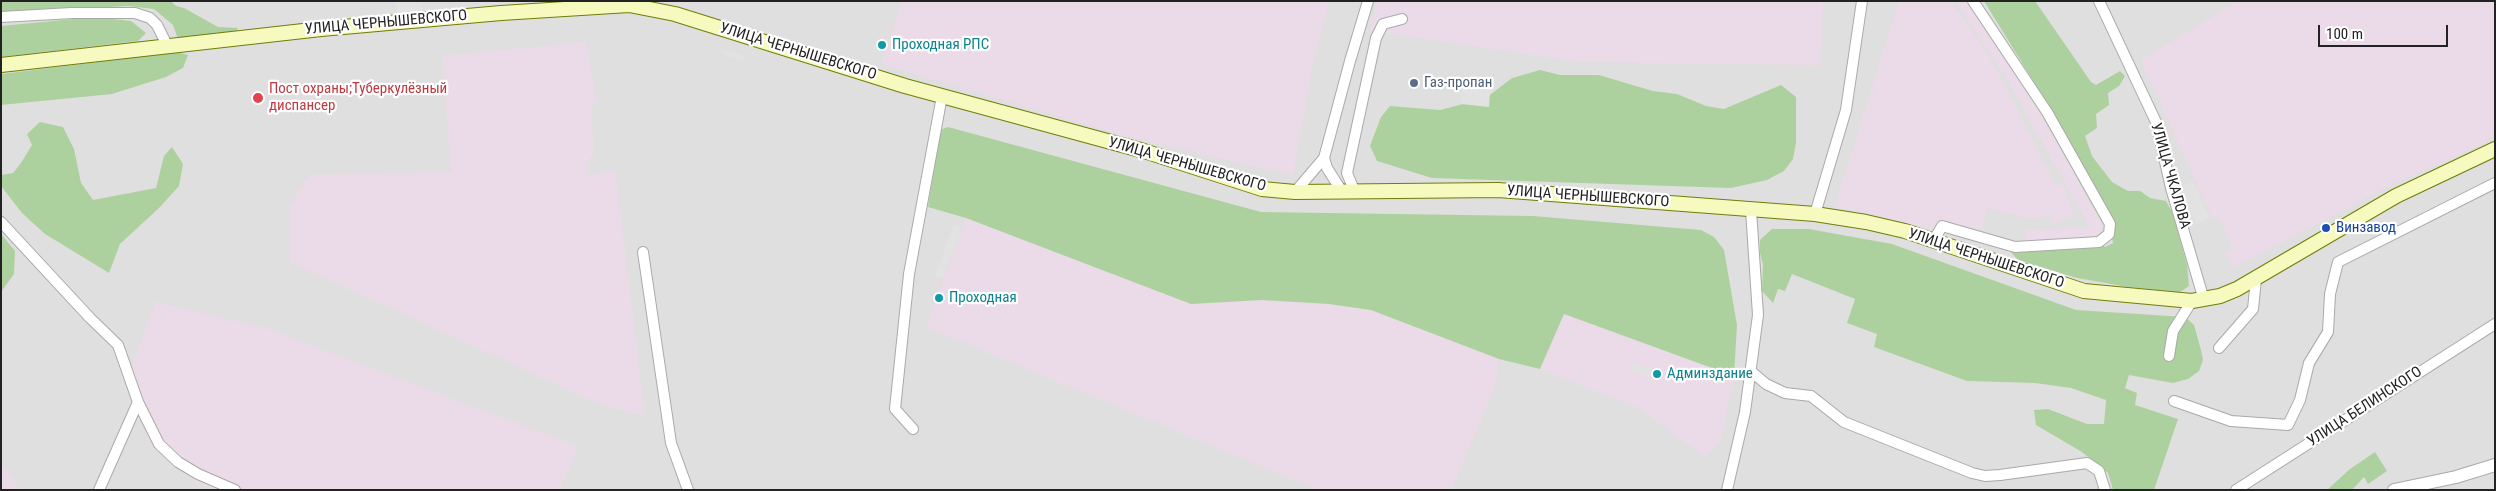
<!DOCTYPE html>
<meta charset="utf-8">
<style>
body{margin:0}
#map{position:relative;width:2496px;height:491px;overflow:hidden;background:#f2efe9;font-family:"Roboto Condensed",sans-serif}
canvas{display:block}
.frame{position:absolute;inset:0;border:2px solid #222;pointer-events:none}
.scale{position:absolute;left:2318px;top:25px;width:130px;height:22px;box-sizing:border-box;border:2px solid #222;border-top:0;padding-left:6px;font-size:15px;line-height:18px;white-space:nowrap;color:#222;-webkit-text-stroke:4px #fff;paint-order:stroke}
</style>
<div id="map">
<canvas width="2496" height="491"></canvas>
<div class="frame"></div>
<div class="scale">100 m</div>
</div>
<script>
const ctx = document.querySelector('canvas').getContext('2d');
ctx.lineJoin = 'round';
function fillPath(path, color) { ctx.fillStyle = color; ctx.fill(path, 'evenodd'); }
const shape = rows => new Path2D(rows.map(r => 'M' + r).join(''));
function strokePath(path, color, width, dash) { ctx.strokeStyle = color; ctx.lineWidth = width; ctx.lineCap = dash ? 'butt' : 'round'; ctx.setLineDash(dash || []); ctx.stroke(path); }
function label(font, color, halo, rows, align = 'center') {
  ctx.font = font + ' "Roboto Condensed",sans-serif'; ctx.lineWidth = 4.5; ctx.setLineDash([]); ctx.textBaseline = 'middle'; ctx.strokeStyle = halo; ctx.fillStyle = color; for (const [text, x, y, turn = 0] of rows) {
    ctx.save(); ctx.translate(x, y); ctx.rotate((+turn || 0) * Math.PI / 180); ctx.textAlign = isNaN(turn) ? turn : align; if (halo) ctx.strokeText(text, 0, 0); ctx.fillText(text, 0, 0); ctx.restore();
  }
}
fillPath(shape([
 [1,1,2495,1,2495,490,1,490]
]), '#e0dfdf');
fillPath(shape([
 [902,1,1329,1,1314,57,1293,175,1129,137,881,64],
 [1377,1,1823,1,1820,65,1582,62,1370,31],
 [1899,1,1951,1,1989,56,2056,186,2063,184,2074,215,2054,224,2049,214,2032,219,1988,208,1979,233,1936,230,1835,206],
 [1955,1,1967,1,2013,69,2054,138,2102,225,2100,236,2026,242,2025,231,2090,227,2004,74],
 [2238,1,2495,1,2495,129,2487,142,2388,186,2233,268,2225,252,2233,248,2218,216,2212,218,2141,60],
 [586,42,597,103,592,104,593,153,587,163,588,176,615,170,645,416,599,404,290,262,290,206,309,175,451,172,443,56],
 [966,218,1191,304,1262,300,1329,304,1371,310,1499,359,1495,387,1451,490,1318,490,926,327,935,301,932,300,936,292,938,292],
 [156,302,268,329,579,447,559,490,215,490,190,478,148,440,130,372],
 [1563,314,1734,376,1720,443,1705,457,1639,408,1540,369],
 [1,463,20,489,20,490,1,490]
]), '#ebdbe8');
fillPath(shape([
 [1,1,171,1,176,6,184,8,218,27,238,28,235,33,178,39,173,25,154,9,128,6,1,13],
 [1984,1,2035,1,2091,82,2096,85,2120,71,2125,76,2119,86,2108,93,2109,105,2096,114,2097,128,2085,136,2092,156,2112,182,2128,191,2140,191,2150,198,2166,201,2173,214,2187,265,2189,286,2180,292,2128,287,2077,278,2018,260,2011,252,2015,247,2097,242,2105,247,2113,243,2110,224,2048,105],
 [94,17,131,21,146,33,138,41,1,57,1,26],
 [177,52,188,55,183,68,166,77,112,94,1,105,1,74],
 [1540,70,1560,75,1599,75,1653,91,1677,94,1706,106,1724,109,1781,85,1796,97,1796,143,1793,159,1784,171,1767,180,1731,188,1432,178,1377,161,1370,146,1381,117,1390,106,1440,110,1486,98,1512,78],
 [40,122,63,127,74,149,81,183,93,200,156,188,164,156,172,147,183,164,179,186,160,207,120,244,109,273,45,234,22,213,1,186,1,175,13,173,21,163,32,145,27,134],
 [948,127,1261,212,1533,216,1701,230,1714,237,1724,250,1737,325,1734,376,1564,314,1540,369,1499,359,1371,310,1329,304,1262,300,1191,304,966,218,928,207,940,130],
 [1772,229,1809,229,1892,244,2076,310,2185,317,2194,325,2201,350,2203,360,2199,371,2188,379,2173,383,2129,375,2125,388,2137,393,2135,405,2178,419,2154,490,2113,490,2108,473,2082,452,2036,425,2034,410,2048,409,2087,424,2104,424,2106,400,2071,388,2035,383,1967,381,1874,347,1877,334,1847,323,1855,299,1792,274,1785,291,1778,289,1773,303,1762,291,1763,264,1760,253,1760,240],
 [1,234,15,251,14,274,1,292],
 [2375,452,2387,471,2368,484,2364,477,2352,490,2327,490,2350,469]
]), '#add19e');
fillPath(shape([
 [421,1,424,20,398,23,396,2],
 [722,49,746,57,744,61,724,55],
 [1463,76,1491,79,1489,107,1461,104],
 [2193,181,2210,218,2197,224,2180,187],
 [954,224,962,227,943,278,935,276],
 [1632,363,1651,368,1650,376,1630,370]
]), '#e2e2e2');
const minor = shape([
 [2099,1,2156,122,2171,188,2204,300],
 [1,17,72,13,135,13,150,18,157,25,167,45],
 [1324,158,1327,168,1341,190],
 [1354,190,1347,173,1376,38,1383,24,1402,19],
 [1295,192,1324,158,1350,61,1368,1],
 [1815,214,1846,110,1862,1],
 [1,222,90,318,118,345,138,402,159,444,178,462,198,474,235,490],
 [1934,240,1942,226,2015,247,2099,242,2109,234,2110,224,2047,112,1973,1],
 [643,252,671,443,688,490],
 [2219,348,2253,309,2256,279],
 [2169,356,2173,331,2192,301],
 [1752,372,1766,384,1785,393,1811,396,1844,422,1972,473,1985,476,2000,475,2087,463,2099,471,2105,490],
 [2174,401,2231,421,2288,425,2300,400,2309,363,2328,332,2330,294,2338,262,2495,183],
 [913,429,895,409,909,274,942,96],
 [99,490,138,402],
 [1727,490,1745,412,1758,315,1751,210],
 [2236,490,2495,324]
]);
const tertiary = shape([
 [2394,490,2456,477,2495,465]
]);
const secondary = shape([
 [1,65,321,29,501,13,629,5,675,14,905,86,1144,151,1262,189,1295,192,1498,190,1815,214,1866,222,1905,231,2084,291,2192,301,2220,296,2237,289,2396,196,2495,149]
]);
strokePath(minor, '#a9a9a9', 12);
strokePath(tertiary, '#a9a9a9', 14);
strokePath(secondary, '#707d05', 16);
strokePath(minor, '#fff', 10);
strokePath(tertiary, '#fff', 12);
strokePath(secondary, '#f7fabf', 14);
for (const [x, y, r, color] of [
 [882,45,5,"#0f9aa8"],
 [1414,83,5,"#5c6f8a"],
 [258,98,6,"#e0444e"],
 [2326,228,5,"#1a4fb4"],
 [939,298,5,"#0f9aa8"],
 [1657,374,5,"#0f9aa8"]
]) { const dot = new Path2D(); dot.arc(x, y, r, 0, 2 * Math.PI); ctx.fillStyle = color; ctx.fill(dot); strokePath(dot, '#fff', 2); }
label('15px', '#222', '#fff', [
 ["УЛИЦА ЧЕРНЫШЕВСКОГО",386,23,-5],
 ["УЛИЦА ЧЕРНЫШЕВСКОГО",798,52,17],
 ["УЛИЦА ЧЕРНЫШЕВСКОГО",1187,165,16],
 ["УЛИЦА ЧКАЛОВА",2170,176,74],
 ["УЛИЦА ЧЕРНЫШЕВСКОГО",1588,197,4],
 ["УЛИЦА ЧЕРНЫШЕВСКОГО",1986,259,18],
 ["УЛИЦА БЕЛИНСКОГО",2365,407,-33]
]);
label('15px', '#0d838f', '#fff', [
 ["Проходная РПС",892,45],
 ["Проходная",949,298],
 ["Админздание",1667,374]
], 'left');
label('15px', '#4e5e75', '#fff', [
 ["Газ-пропан",1424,83]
], 'left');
label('15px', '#be3a42', '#fff', [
 ["Пост охраны;Туберкулёзный",269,89],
 ["диспансер",269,106]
], 'left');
label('15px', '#164399', '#fff', [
 ["Винзавод",2336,228]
], 'left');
</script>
